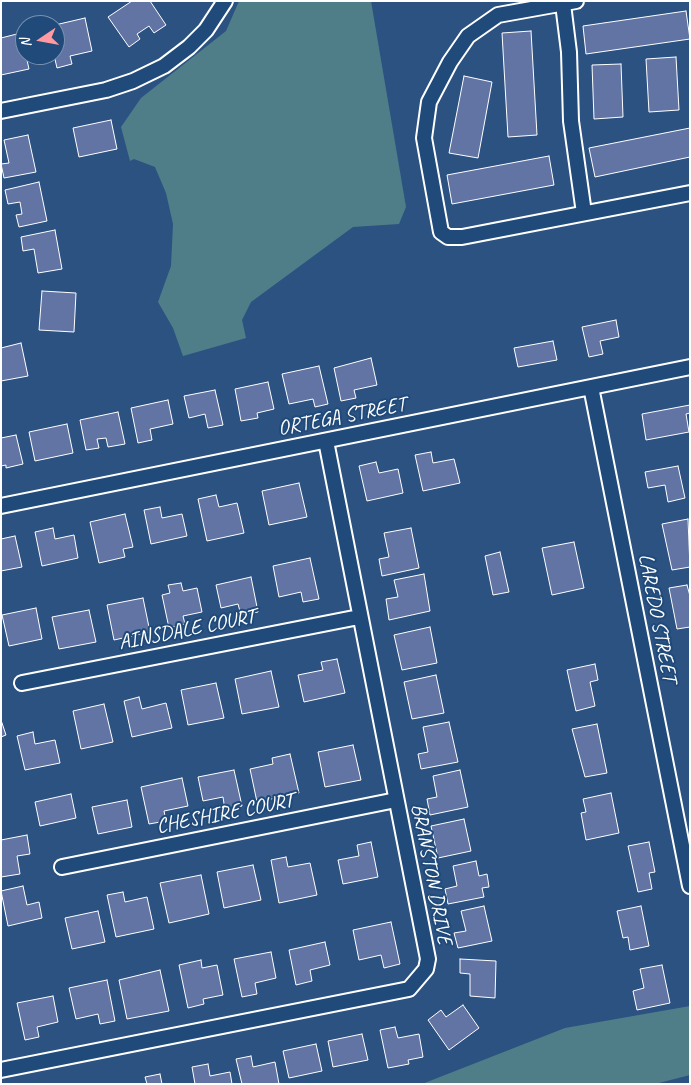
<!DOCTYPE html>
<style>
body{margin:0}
#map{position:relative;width:691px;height:1085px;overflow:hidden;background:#2c5282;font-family:Caveat,sans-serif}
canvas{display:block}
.frame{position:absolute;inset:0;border:2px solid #fff;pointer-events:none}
.north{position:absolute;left:15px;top:15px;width:50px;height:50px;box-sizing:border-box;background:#1f4a7a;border:1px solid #7992af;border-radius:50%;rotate:258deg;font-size:14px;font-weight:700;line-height:20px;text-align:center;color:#fff}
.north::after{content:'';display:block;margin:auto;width:18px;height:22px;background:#ff9aa2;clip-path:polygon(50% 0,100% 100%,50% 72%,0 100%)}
</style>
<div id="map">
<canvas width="691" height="1085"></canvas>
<div class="frame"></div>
<div class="north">N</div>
</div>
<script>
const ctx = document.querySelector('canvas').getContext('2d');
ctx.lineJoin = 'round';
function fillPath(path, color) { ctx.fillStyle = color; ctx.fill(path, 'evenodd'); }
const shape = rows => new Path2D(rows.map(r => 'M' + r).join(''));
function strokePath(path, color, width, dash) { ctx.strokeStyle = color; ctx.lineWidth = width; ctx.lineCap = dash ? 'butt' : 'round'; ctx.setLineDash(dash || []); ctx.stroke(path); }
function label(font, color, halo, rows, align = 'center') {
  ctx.font = font + ' Caveat,sans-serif'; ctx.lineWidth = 4; ctx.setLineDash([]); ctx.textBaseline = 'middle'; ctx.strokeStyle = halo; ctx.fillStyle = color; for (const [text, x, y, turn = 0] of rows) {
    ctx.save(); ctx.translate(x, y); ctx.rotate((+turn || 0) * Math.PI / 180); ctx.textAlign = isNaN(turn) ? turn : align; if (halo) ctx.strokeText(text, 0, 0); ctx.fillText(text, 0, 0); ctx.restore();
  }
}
fillPath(shape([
 [239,1,371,1,406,207,399,224,353,227,251,302,242,320,246,338,183,356,173,328,158,302,171,266,173,224,166,193,155,167,134,159,130,161,121,127,141,98,226,31],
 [690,1006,690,1075,655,1084,422,1084,565,1028]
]), '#4f7e88');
const building = shape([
 [132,1,150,1,166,25,154,33,149,26,137,34,140,39,129,47,108,17,132,1],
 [686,11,690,39,586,54,583,26,686,11],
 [85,18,92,51,70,56,72,64,57,68,54,55,57,33,55,25,85,18],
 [531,31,537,135,508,137,502,33,531,31],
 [21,33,29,69,1,75,1,38,21,33],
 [676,57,679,110,649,112,646,59,676,57],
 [621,64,623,117,594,119,592,65,621,64],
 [464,76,492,82,478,158,449,153,464,76],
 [111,120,117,149,79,157,73,128,111,120],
 [690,128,690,157,595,177,589,148,690,128],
 [28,135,36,172,4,178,1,164,9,163,4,140,28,135],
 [549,156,554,185,452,204,447,175,549,156],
 [39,182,47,221,19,227,16,215,22,214,20,202,8,204,5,190,39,182],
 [55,230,62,269,38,273,34,249,23,251,21,237,55,230],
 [42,291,76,293,74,332,39,330,42,291],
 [616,320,619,337,600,341,603,354,589,357,582,327,616,320],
 [553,341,557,360,518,367,514,348,553,341],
 [21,343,28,376,1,381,1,348,21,343],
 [371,358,377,385,354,390,356,398,341,401,334,368,371,358],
 [319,366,328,404,315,407,313,399,289,404,282,374,319,366],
 [268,382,274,409,257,413,258,418,241,421,235,389,268,382],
 [215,390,223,425,208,428,205,414,189,418,184,396,215,390],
 [168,400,173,424,150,429,152,440,138,443,131,408,168,400],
 [690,405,690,413,686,414,689,432,646,440,642,414,690,405],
 [118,412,125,444,108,447,106,438,97,439,99,448,86,450,80,420,118,412],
 [67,424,73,453,35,461,29,432,67,424],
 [16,435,23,464,6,468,6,465,1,466,1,438,16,435],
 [431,452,433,463,454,459,460,483,423,491,415,455,431,452],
 [376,462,379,473,398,469,403,493,367,501,359,466,376,462],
 [678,466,685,498,668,502,665,485,648,488,645,472,678,466],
 [299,483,307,517,269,525,262,491,299,483],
 [216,495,219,507,237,503,244,533,207,541,198,499,216,495],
 [160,507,162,518,182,514,187,536,151,544,144,510,160,507],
 [125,514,133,547,123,549,125,557,99,563,90,522,125,514],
 [688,519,690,567,672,570,662,524,688,519],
 [53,528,55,539,74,535,78,558,42,566,35,532,53,528],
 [411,528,419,568,382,576,379,559,389,557,384,533,411,528],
 [15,536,22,567,1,571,1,539,15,536],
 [574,542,584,588,552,595,542,548,574,542],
 [500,552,509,592,493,595,485,556,500,552],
 [310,558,319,599,303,602,301,592,279,597,273,566,310,558],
 [424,574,430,611,389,620,386,599,398,597,394,580,424,574],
 [251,577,258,612,241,615,238,604,221,608,216,585,251,577],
 [181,583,183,591,197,588,202,612,183,616,185,624,169,628,162,595,170,593,168,585,181,583],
 [687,585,690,596,690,627,677,629,669,588,687,585],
 [143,598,150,632,114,640,107,605,143,598],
 [36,608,42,639,9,646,2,615,36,608],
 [89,610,96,642,59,649,52,617,89,610],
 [430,627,437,663,402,670,394,635,430,627],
 [337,659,345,693,304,702,298,675,323,670,321,662,337,659],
 [595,664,598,680,590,682,595,706,576,711,567,670,595,664],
 [271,671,279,707,242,714,235,679,271,671],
 [436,675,444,713,412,719,404,682,436,675],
 [216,683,224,718,188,725,181,690,216,683],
 [139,697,142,709,166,703,172,728,132,737,124,701,139,697],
 [104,704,113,742,81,749,73,711,104,704],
 [1,720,6,735,1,737,1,720],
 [449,722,458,762,421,769,418,754,428,752,423,727,449,722],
 [597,724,607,773,585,777,572,729,597,724],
 [33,732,35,744,55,740,60,763,25,770,17,736,33,732],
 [353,745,361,780,325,787,318,752,353,745],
 [290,754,299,793,257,802,250,769,273,764,272,758,290,754],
 [234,770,242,806,225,810,223,797,203,801,198,777,234,770],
 [460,770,468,807,430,815,427,799,437,797,433,776,460,770],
 [182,778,188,806,164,811,166,821,149,824,141,787,182,778],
 [611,793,619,833,586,840,581,813,586,812,583,799,611,793],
 [71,794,76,818,40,826,35,802,71,794],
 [127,800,132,827,98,834,92,807,127,800],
 [464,819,471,851,438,858,431,826,464,819],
 [27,835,30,854,17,856,20,874,1,877,1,840,27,835],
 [371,842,378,877,343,884,338,860,359,856,357,845,371,842],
 [649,842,655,872,649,873,652,889,638,892,628,846,649,842],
 [286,857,288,867,310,863,317,895,279,903,271,860,286,857],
 [476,861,479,876,487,874,489,887,482,888,484,897,448,904,445,889,457,886,453,866,476,861],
 [253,865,261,900,224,908,217,872,253,865],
 [201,875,209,914,169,923,160,883,201,875],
 [23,886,27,905,39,902,42,918,8,926,1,891,23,886],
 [123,892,125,902,147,897,154,929,116,937,107,895,123,892],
 [484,906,492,941,458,948,454,933,466,931,461,911,484,906],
 [641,906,649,946,630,950,628,937,623,938,617,911,641,906],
 [98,911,105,942,72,949,65,918,98,911],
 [391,922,400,964,384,968,381,955,359,960,353,930,391,922],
 [325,942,330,965,310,970,312,981,296,985,289,950,325,942],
 [271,952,276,978,255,983,257,994,242,997,234,959,271,952],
 [460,959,496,961,495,998,470,996,470,974,460,973,460,959],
 [201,960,202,968,217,965,223,995,203,999,204,1004,188,1008,179,965,201,960],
 [662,965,670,1003,637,1010,633,991,644,988,640,969,662,965],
 [160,970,169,1011,127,1019,119,980,160,970],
 [107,980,115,1021,100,1024,98,1014,76,1019,69,988,107,980],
 [53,996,58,1022,37,1027,39,1037,25,1040,17,1003,53,996],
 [463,1005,479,1028,449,1050,428,1020,441,1010,446,1017,463,1005],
 [395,1027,398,1038,419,1034,423,1057,408,1060,409,1064,388,1068,380,1030,395,1027],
 [362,1034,368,1060,333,1067,328,1041,362,1034],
 [316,1044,322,1071,289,1078,283,1051,316,1044],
 [251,1056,253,1067,275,1062,279,1084,242,1084,236,1059,251,1056],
 [208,1064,210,1076,230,1072,232,1084,195,1084,192,1067,208,1064],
 [160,1074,162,1084,147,1084,145,1077,160,1074]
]);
fillPath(building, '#6274a4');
strokePath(building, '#fff', 1);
const minor = shape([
 [576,1,498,15,468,36,450,62,429,102,424,138,441,232,448,237,462,237,690,193],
 [563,4,569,52,571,121,584,213],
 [1,111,106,90,133,81,164,66,189,47,206,30,225,1],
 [591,387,690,886],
 [1,506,690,367],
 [22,683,359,617],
 [62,867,396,800],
 [1,1070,409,989,426,969,428,959,326,441]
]);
strokePath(minor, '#fff', 18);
strokePath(minor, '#1f4a7a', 14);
label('21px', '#fff', '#1f4a7a', [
 ["ORTEGA STREET",342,417,-11],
 ["LAREDO STREET",657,618,79],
 ["AINSDALE COURT",187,630,-11],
 ["CHESHIRE COURT",225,814,-11],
 ["BRANSTON DRIVE",431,874,79]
]);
</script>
